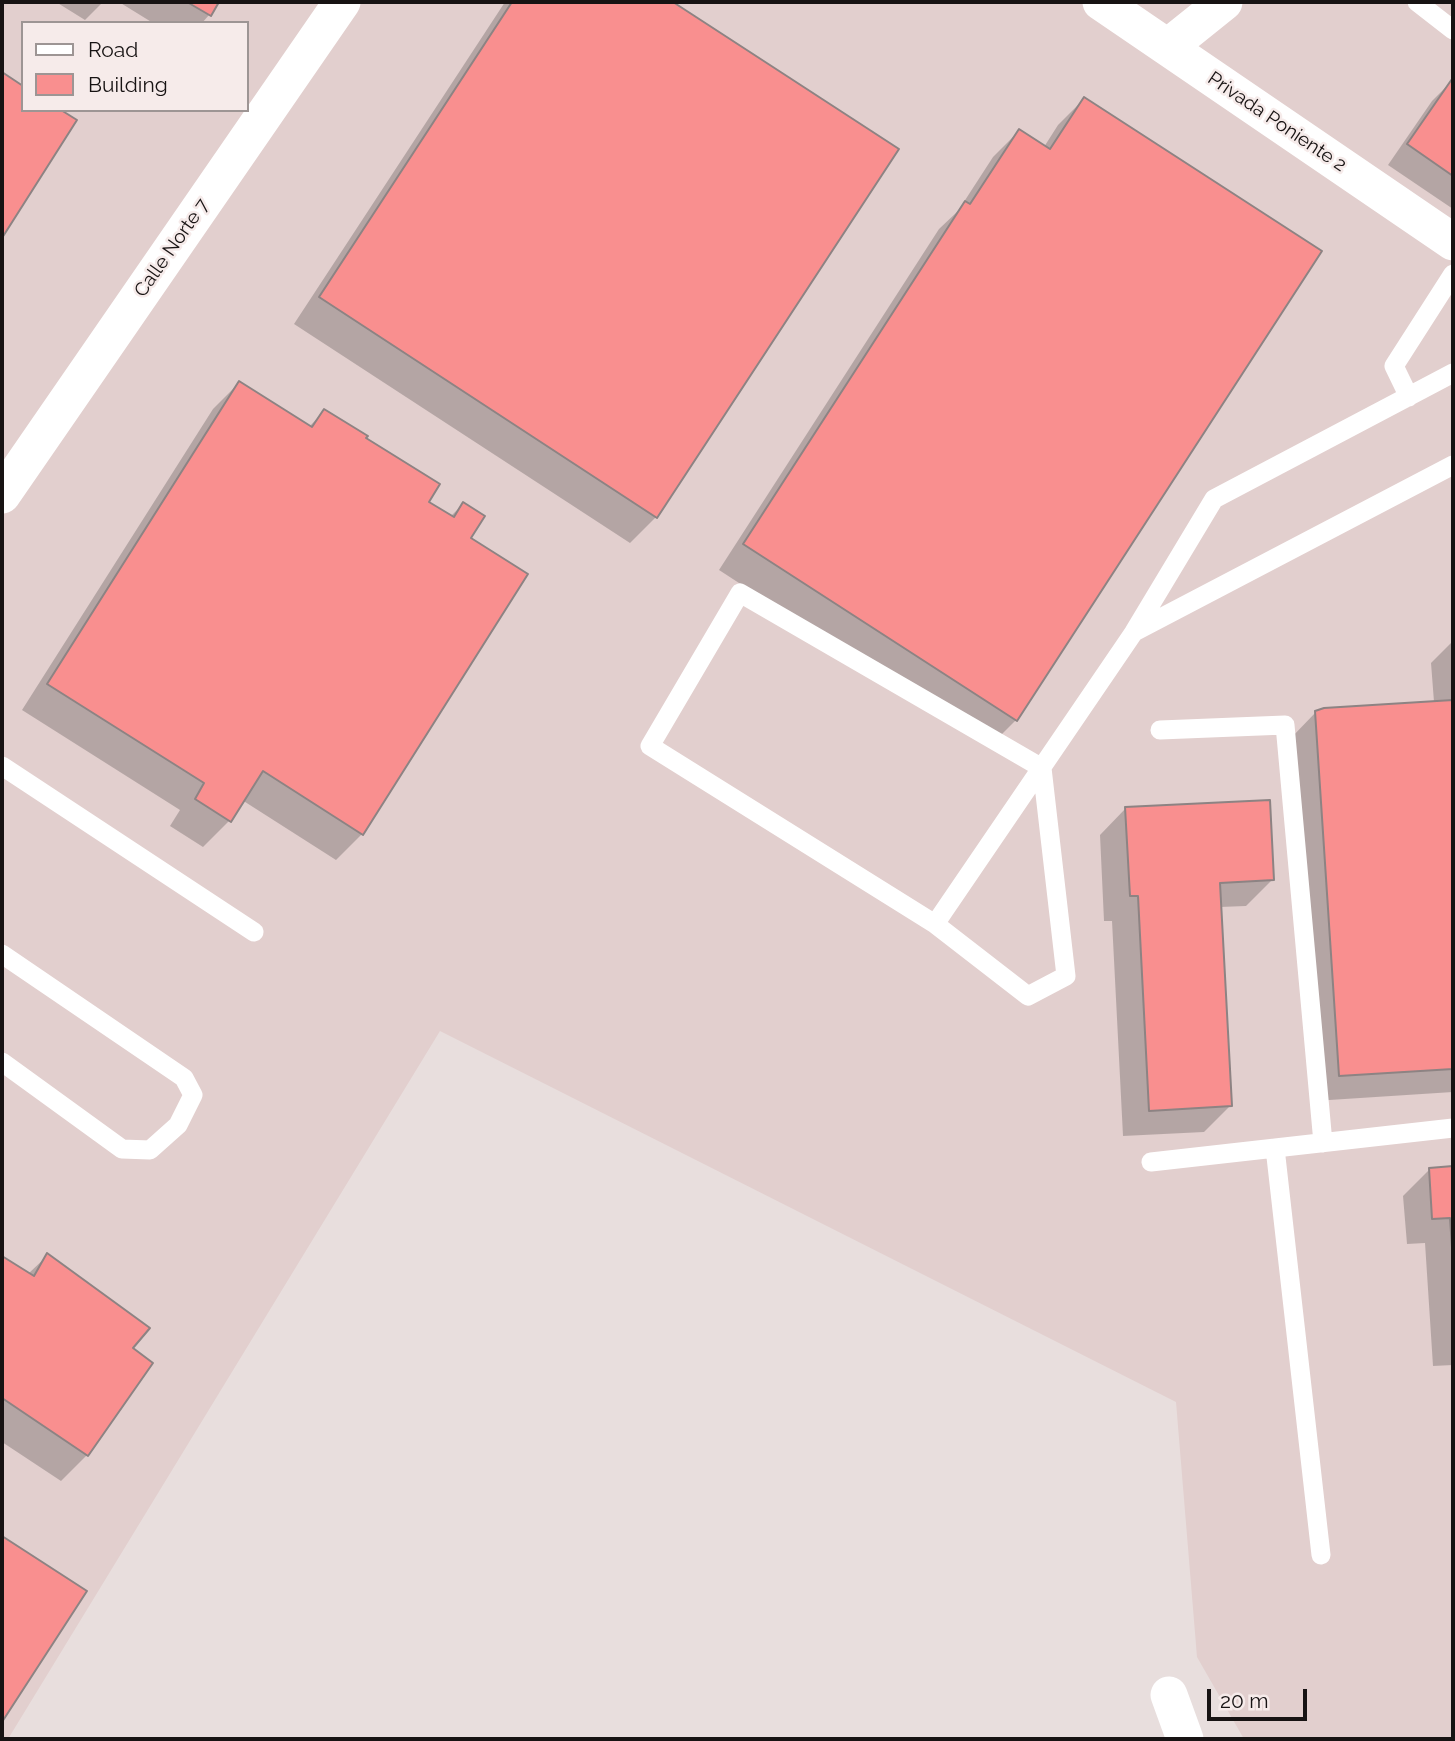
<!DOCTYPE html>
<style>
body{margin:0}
#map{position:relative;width:1455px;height:1741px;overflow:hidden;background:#e8dedd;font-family:Raleway,sans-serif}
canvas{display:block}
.frame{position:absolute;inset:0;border:4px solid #171313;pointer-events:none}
.legend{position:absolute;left:21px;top:21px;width:228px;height:91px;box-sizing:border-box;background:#f6ebea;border:2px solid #9d9594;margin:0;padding:9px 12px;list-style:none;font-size:21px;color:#171313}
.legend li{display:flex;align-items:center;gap:14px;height:35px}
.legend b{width:35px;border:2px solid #9d9594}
.scale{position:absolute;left:1207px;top:1689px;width:100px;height:32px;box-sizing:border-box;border:4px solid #171313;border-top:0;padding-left:9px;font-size:21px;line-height:24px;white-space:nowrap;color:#171313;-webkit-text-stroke:5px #f6ebea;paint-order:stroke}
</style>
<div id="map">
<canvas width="1455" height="1741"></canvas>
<div class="frame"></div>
<ul class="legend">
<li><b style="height:9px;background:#fff"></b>Road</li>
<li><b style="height:19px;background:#f98f8f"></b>Building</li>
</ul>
<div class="scale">20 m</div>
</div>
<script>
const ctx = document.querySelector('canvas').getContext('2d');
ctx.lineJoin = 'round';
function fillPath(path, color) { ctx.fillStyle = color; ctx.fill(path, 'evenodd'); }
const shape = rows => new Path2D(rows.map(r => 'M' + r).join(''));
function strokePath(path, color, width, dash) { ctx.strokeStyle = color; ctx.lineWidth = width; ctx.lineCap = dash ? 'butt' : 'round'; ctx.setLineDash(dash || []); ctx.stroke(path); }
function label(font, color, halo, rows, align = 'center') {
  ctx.font = font + ' Raleway,sans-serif'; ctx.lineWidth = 5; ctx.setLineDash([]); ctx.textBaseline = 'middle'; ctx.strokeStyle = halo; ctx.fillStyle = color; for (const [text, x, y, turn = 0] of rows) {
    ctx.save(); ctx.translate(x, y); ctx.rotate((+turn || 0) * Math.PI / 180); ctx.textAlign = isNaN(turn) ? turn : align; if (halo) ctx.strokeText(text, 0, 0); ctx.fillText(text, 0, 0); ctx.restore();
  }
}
fillPath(shape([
 [2,2,1453,2,1453,1739,1244,1739,1197,1657,1176,1402,440,1031,8,1739,2,1739],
 [23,23,247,23,247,110,23,110]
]), '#e2cfce');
fillPath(shape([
 [56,2,103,2,85,20],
 [119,2,217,2,209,15,202,23,153,23],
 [505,2,670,2,897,150,656,517,630,543,294,324],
 [2,74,23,88,23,110,74,121,2,235],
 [1452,81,1453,82,1453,209,1388,165,1432,101],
 [1084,99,1016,720,990,746,719,570,939,229,958,211,993,157,1019,131,1044,147,1058,125],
 [239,383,309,427,324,411,364,438,426,503,450,517,463,504,468,538,362,834,336,860,242,800,229,821,203,847,170,826,180,810,22,710,213,409],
 [1453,641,1453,1092,1314,1101,1290,739,1316,712,1434,702,1431,663],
 [1126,808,1272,880,1246,906,1220,907,1230,1106,1204,1132,1123,1136,1112,921,1104,921,1100,835],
 [1453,1168,1453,1365,1433,1366,1425,1243,1407,1244,1403,1196,1430,1169],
 [47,1256,131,1348,87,1455,61,1481,2,1442,2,1258,28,1274],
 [2,1538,85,1592,2,1719]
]), '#0003');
const building = shape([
 [187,2,219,2,211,16,187,2],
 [512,2,673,2,899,149,657,518,319,297,512,2],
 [2,72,23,86,23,110,61,110,77,120,2,238,2,72],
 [1452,79,1453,80,1453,176,1407,144,1452,79],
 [1084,97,1322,251,1017,721,743,544,965,201,970,204,1019,129,1050,149,1084,97],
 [239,381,312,427,324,409,368,436,366,438,440,484,429,502,454,517,463,502,485,516,471,538,528,574,363,835,263,771,231,822,195,799,204,783,47,684,239,381],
 [1453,700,1453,1069,1339,1076,1315,711,1324,708,1453,700],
 [1270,800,1274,880,1220,883,1232,1106,1149,1111,1138,896,1130,896,1125,807,1270,800],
 [1453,1166,1453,1262,1450,1218,1432,1219,1429,1168,1453,1166],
 [47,1253,150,1328,133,1348,153,1363,88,1456,2,1398,2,1256,34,1276,47,1253],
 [2,1536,87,1591,2,1722,2,1536]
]);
fillPath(building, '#f98f8f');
strokePath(building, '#8d8383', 2);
strokePath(shape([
 [1417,2,1453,30],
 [1453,373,1214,499,1134,632,1453,465],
 [1409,397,1394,366,1453,274],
 [740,593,1042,768,1066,976,1028,996,935,924,650,746,740,593],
 [1160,730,1285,725,1323,1143],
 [2,766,254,932],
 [935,924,1134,632],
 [2,954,184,1078,193,1095,178,1125,150,1150,122,1149,2,1062],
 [1275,1148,1321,1555],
 [1151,1162,1453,1128]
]), '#fff', 19);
strokePath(shape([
 [1101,2,1453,242],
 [1168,47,1224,2],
 [2,495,342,2],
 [1169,1695,1185,1739]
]), '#fff', 37);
label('19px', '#171313', '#f6ebea', [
 ["Privada Poniente 2",1277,122,34],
 ["Calle Norte 7",172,248,-55]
]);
</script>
